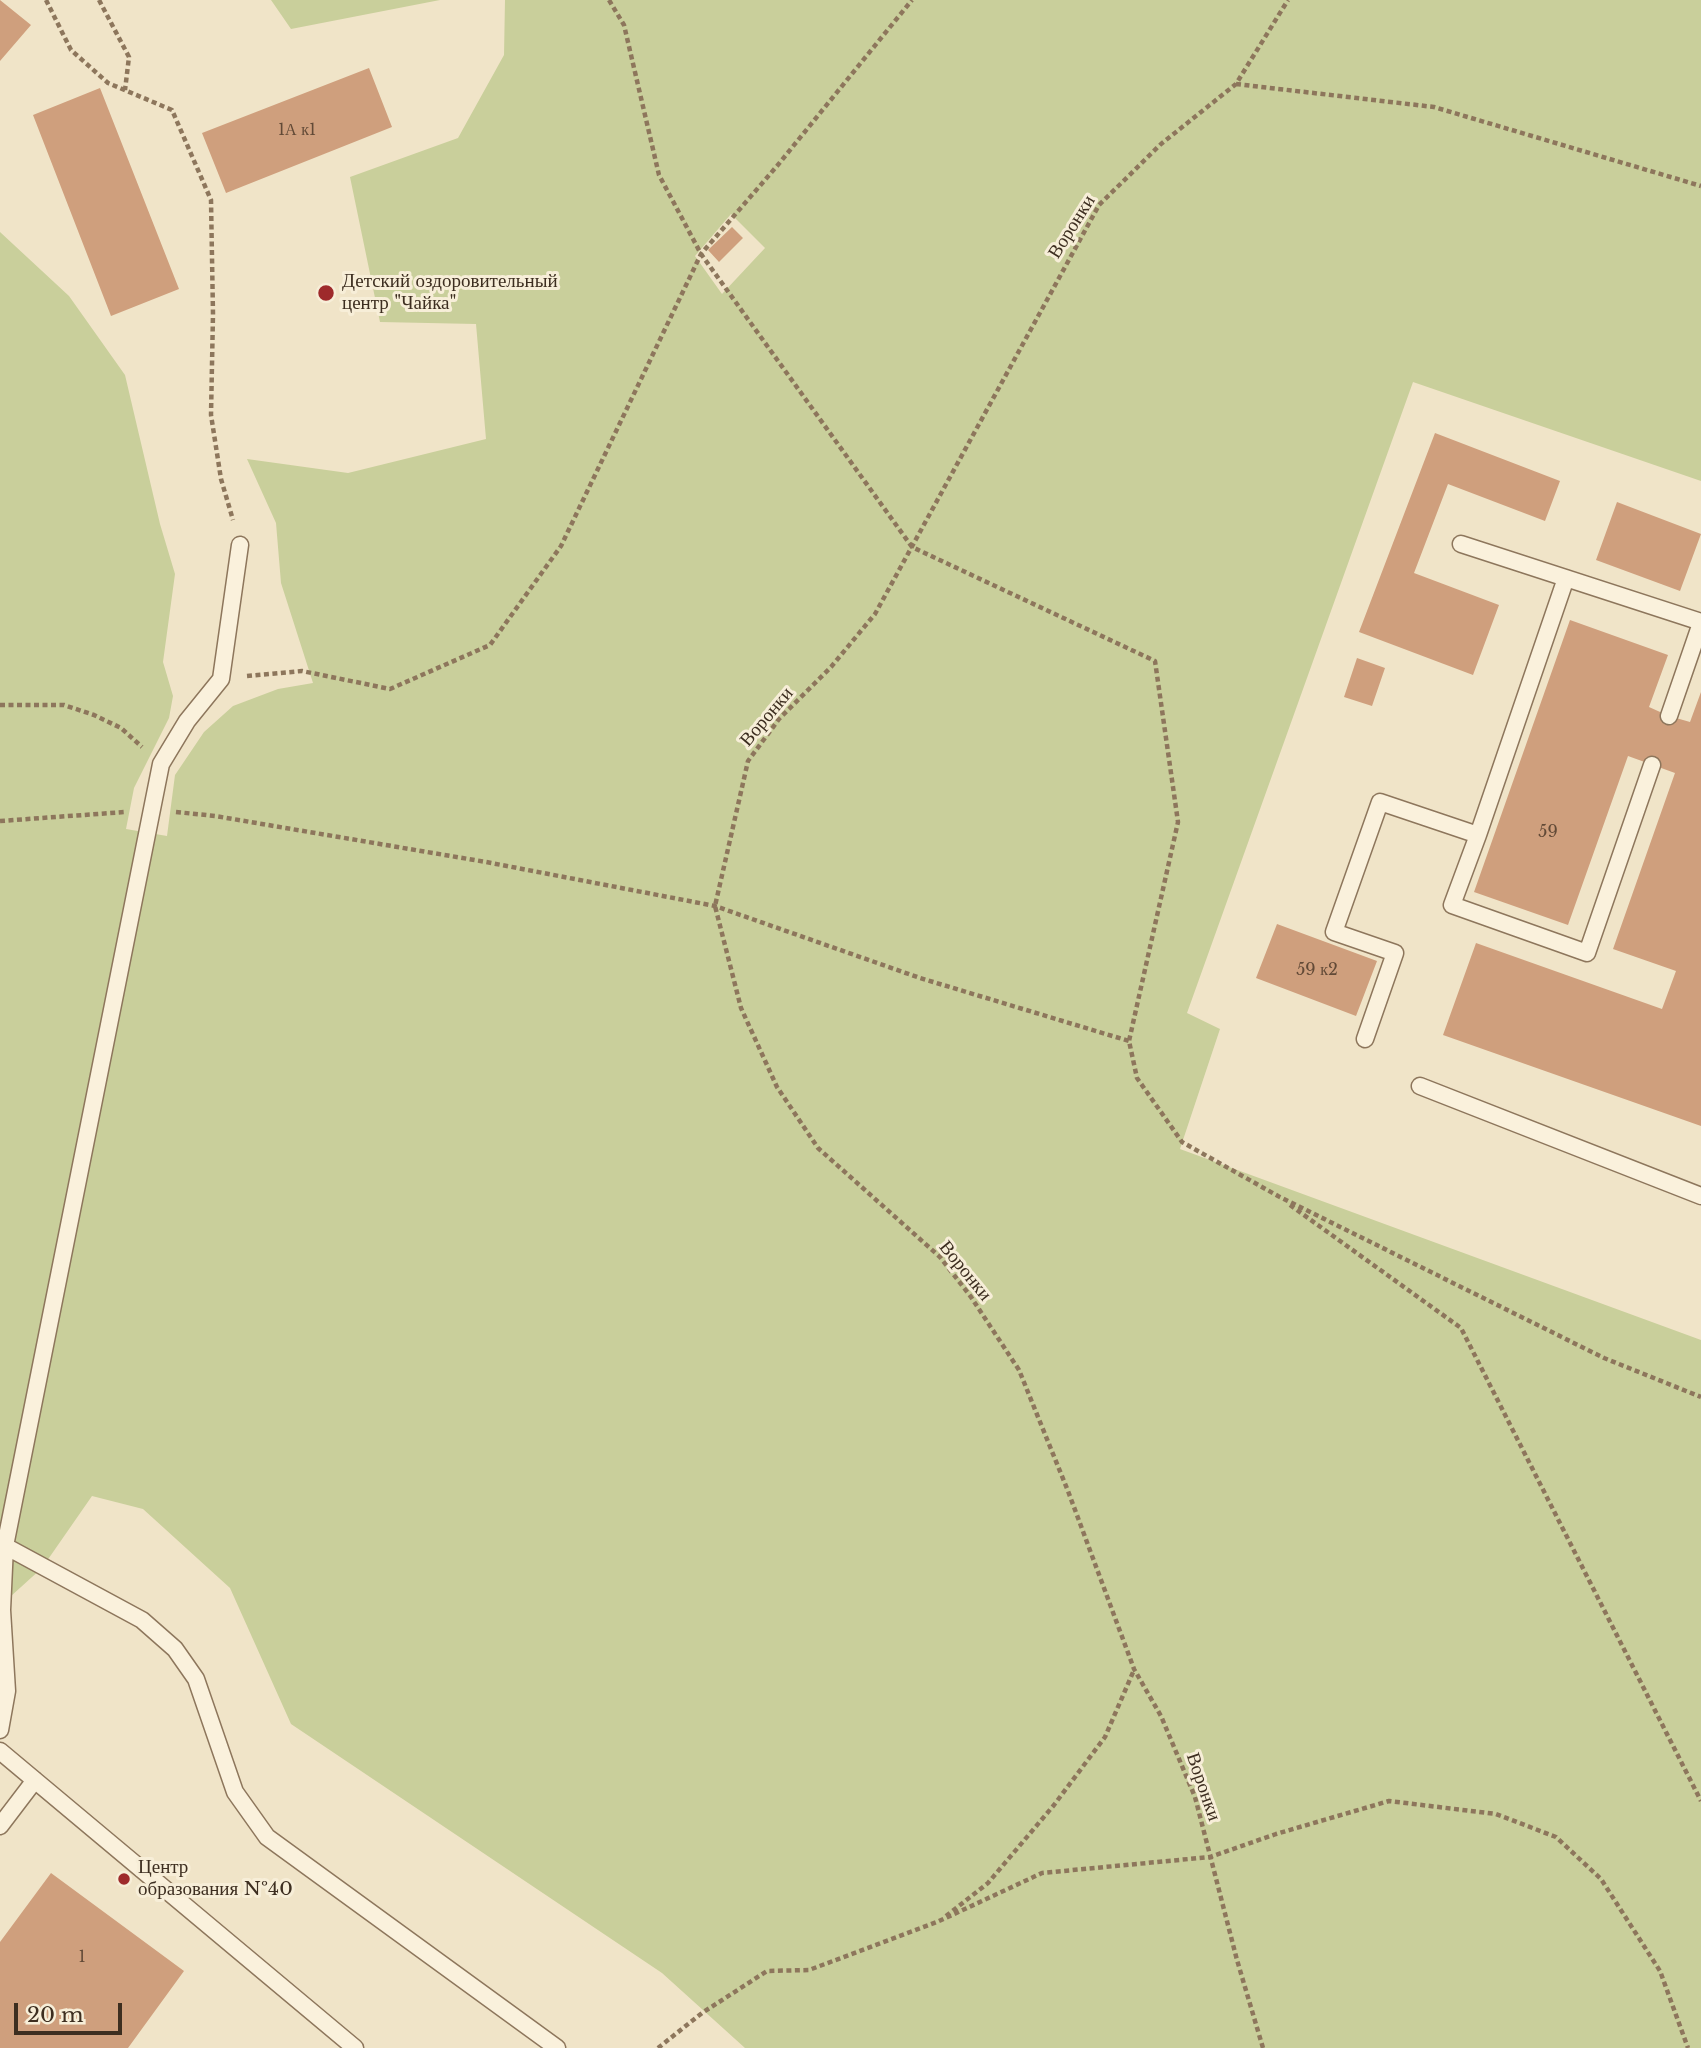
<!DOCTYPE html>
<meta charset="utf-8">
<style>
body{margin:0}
#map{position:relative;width:1701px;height:2048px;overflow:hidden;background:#f0e4c8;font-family:"Libre Baskerville",serif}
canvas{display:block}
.scale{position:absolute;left:14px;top:2003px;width:108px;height:32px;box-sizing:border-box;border:4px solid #3d2e20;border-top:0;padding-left:9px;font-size:21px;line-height:24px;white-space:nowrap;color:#3d2e20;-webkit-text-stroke:5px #f7eed8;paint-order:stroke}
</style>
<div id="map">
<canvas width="1701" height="2048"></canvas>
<div class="scale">20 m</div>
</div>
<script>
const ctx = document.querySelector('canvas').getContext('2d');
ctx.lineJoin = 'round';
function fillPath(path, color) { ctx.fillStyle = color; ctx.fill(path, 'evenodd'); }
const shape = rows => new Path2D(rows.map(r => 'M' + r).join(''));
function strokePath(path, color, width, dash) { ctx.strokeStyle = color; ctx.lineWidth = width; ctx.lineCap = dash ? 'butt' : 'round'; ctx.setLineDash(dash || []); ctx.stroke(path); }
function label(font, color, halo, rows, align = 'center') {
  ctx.font = font + ' "Libre Baskerville",serif'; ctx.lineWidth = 6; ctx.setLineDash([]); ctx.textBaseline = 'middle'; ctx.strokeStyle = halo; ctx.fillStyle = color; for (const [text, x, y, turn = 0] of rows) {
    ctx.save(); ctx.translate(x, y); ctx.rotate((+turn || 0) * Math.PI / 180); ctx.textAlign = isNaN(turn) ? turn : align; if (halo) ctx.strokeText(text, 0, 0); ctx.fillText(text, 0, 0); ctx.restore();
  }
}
fillPath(shape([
 [271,0,440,0,291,29],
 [505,0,1701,0,1701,481,1413,382,1187,1013,1220,1029,1180,1149,1701,1340,1701,2048,745,2048,662,1973,291,1724,230,1588,143,1509,92,1496,42,1568,0,1606,0,232,69,296,125,375,160,524,175,574,163,662,173,696,169,718,134,788,126,829,167,836,175,775,204,732,233,706,278,689,313,683,281,583,276,523,247,459,348,473,486,439,476,324,380,322,350,177,458,138,504,55],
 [731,214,765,248,722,294,695,256]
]), '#c9cf9b');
fillPath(shape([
 [0,0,31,25,0,61],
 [369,68,392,127,226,193,202,133],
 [100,88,179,289,111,316,33,115],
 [732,227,743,238,719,262,708,250],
 [1435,433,1560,481,1545,521,1448,484,1414,573,1499,605,1473,675,1359,632],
 [1617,502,1701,534,1680,591,1596,560],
 [1570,620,1668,655,1649,707,1669,716,1690,722,1701,692,1701,1126,1443,1035,1476,943,1662,1009,1676,971,1613,949,1675,773,1628,756,1568,925,1474,892],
 [1357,658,1385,668,1372,706,1344,697],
 [1277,924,1377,961,1356,1016,1256,978],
 [51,1873,184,1971,128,2048,0,2048,0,1942]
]), '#cf9f7d');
const service = shape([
 [1461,544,1701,622],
 [1669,716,1701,623],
 [1478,835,1452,905,1587,953,1652,765],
 [1365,1039,1395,953,1334,932,1380,802,1478,835,1566,578],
 [1420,1086,1701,1196],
 [5,1546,142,1620,175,1649,196,1679,235,1792,267,1837,557,2048],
 [0,1730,7,1691,2,1610,5,1546,161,764,187,721,221,679,240,545],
 [0,1751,355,2048],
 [0,1826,35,1780]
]);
strokePath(service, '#8d765c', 19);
strokePath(shape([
 [46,0,71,50,108,83,172,110,211,200,213,314,211,415,221,479,233,520],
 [99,0,129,57,125,90],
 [609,0,624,25,659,175,701,254,912,547,1155,661,1178,822,1129,1041,1137,1078,1182,1142,1278,1196,1604,1358,1701,1397],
 [1236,84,1434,107,1701,186],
 [247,676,302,671,390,689,490,645,561,546,701,254,777,166,912,0],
 [0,705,64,705,94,715,121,728,142,747],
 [176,812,215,816,486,862,715,906,920,978,1129,1041],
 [0,821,125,812],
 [1290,1205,1461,1328,1701,1801],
 [946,1916,988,1883,1054,1805,1105,1737,1134,1670],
 [658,2048,702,2013,767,1971,809,1970,937,1922,1042,1873,1210,1857,1276,1834,1389,1801,1496,1814,1556,1837,1601,1879,1660,1971,1688,2048],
 [1263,2048,1237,1960,1195,1797,1161,1716,1134,1669,1068,1491,1019,1370,971,1297,940,1257,818,1148,777,1087,741,1008,715,906,748,761,779,719,831,667,875,614,1099,205,1161,144,1236,84,1288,0]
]), '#8d765c', 4.5, [5, 3.5]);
strokePath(service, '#faf1dc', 16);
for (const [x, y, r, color] of [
 [326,293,9,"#9e2a2b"],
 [124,1879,7,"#9e2a2b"]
]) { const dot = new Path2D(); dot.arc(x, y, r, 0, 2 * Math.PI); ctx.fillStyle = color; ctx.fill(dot); strokePath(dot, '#f7eed8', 2.5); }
label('16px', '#624a37', null, [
 ["1А к1",297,130],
 ["59",1548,832],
 ["59 к2",1317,970],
 ["1",82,1957]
]);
label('19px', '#3d2e20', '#f7eed8', [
 ["Воронки",1072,227,-58],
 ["Воронки",767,717,-50],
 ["Воронки",965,1271,51],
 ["Воронки",1203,1787,71]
]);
label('19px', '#3d2e20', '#f7eed8', [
 ["Детский оздоровительный",342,282],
 ["центр \"Чайка\"",342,304],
 ["Центр",138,1868],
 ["образования №40",138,1890]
], 'left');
</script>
